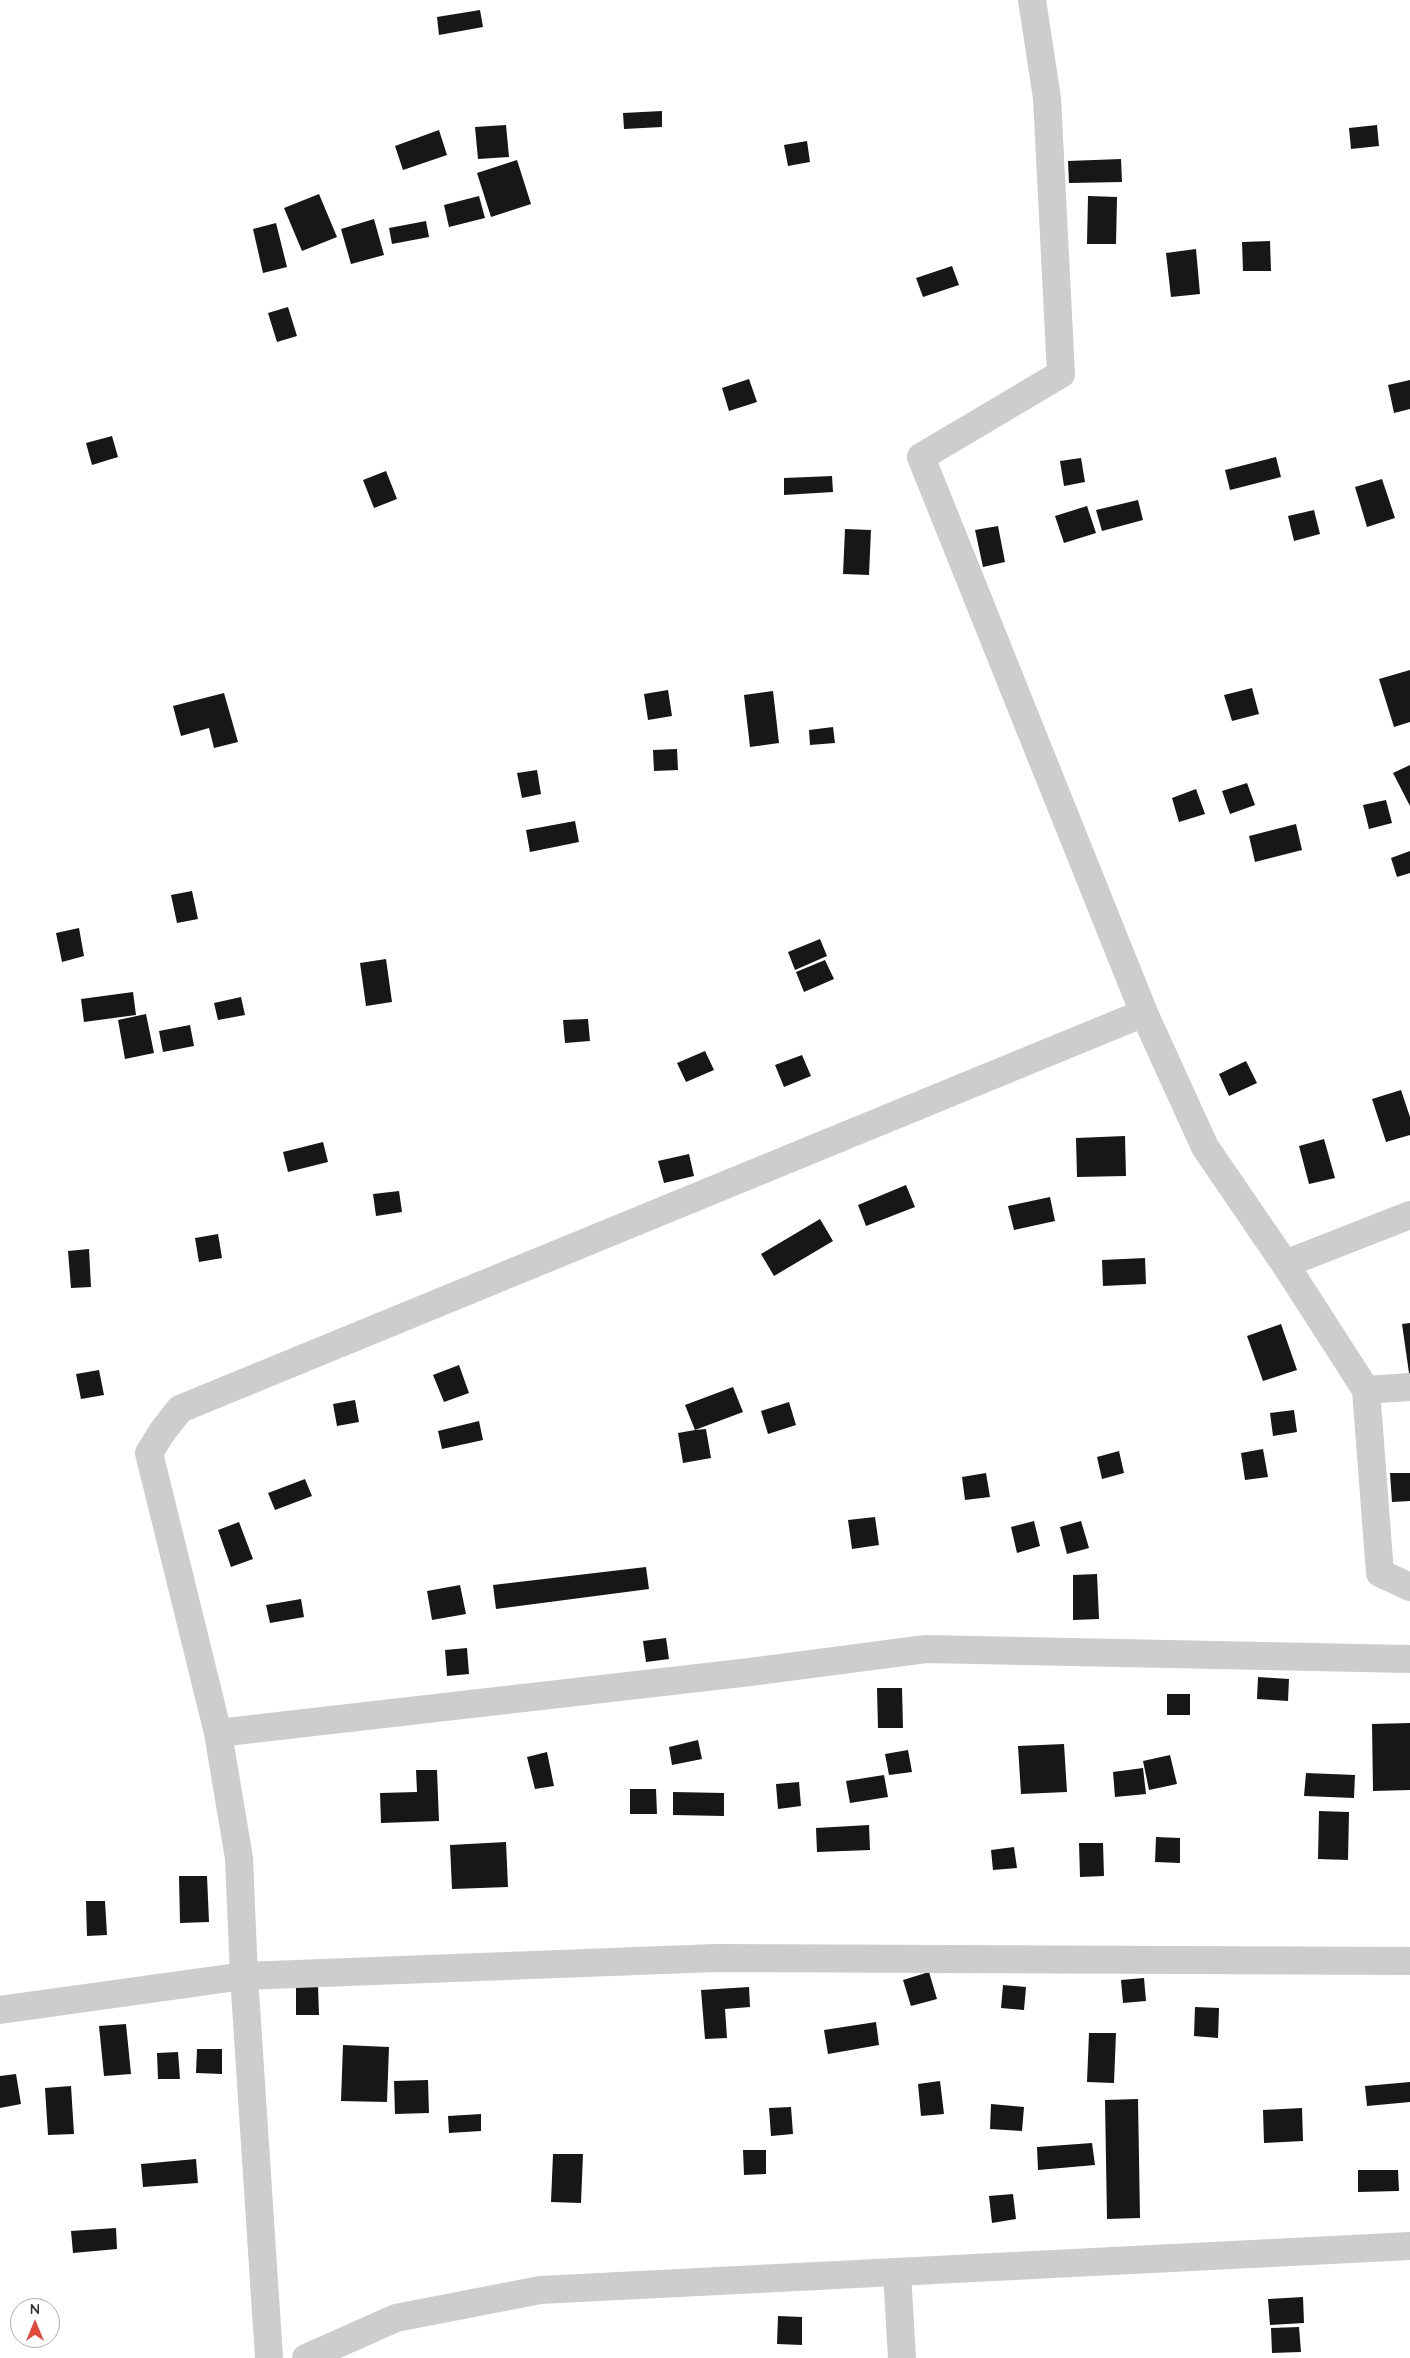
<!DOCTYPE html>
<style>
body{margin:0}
#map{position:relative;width:1410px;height:2358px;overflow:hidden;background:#fff;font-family:Quicksand,sans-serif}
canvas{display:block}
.north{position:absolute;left:10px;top:2298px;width:50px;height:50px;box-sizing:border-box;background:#fff;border:1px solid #acacac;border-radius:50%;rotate:0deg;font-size:14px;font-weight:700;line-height:20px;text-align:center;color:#303030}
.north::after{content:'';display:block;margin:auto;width:18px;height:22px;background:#e14938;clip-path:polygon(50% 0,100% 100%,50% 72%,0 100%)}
</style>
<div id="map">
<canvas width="1410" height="2358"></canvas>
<div class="north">N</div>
</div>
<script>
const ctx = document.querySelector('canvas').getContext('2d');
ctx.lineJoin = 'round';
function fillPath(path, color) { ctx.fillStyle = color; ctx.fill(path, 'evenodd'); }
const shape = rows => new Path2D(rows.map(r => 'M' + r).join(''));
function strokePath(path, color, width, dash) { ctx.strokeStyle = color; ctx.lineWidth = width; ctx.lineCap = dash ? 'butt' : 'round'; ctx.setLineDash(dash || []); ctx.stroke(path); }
fillPath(shape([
 [480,10,483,27,439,35,437,17],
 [662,111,662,127,624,129,623,113],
 [506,125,509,157,478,159,475,127],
 [1377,125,1379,146,1351,149,1349,128],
 [439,130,447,155,403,170,395,146],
 [807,141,810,162,788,166,784,145],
 [1121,159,1122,182,1069,183,1068,161],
 [517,160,531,204,491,217,477,173],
 [319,194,337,237,302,251,284,208],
 [479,196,485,218,449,227,444,205],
 [1088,196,1117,197,1116,244,1087,244],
 [374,219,384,255,351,264,341,229],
 [426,221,429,237,392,244,389,228],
 [276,223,287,267,263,273,253,229],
 [1270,241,1271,271,1243,271,1242,242],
 [1196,249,1200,294,1171,297,1166,253],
 [952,266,959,285,923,297,916,278],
 [288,307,297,336,277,342,268,313],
 [749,379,757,402,729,411,722,388],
 [1410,380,1410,409,1394,413,1388,385],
 [112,436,118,457,92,465,86,443],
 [1276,457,1281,477,1230,490,1225,470],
 [1081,458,1085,482,1064,486,1060,461],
 [386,471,397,499,374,508,363,480],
 [832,476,833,492,784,495,784,478],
 [1382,479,1395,518,1367,527,1355,487],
 [1138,500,1143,520,1102,531,1096,510],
 [1087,506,1096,533,1064,543,1055,516],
 [1314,510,1320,534,1294,541,1288,516],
 [998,526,1005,562,983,567,975,530],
 [845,529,871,530,869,575,843,574],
 [1410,670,1410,722,1394,727,1379,679],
 [1252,688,1259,714,1232,721,1224,695],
 [668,690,672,716,648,720,644,694],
 [773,691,779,743,750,747,744,695],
 [224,693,238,742,214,748,209,728,181,736,173,706],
 [833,727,835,743,810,745,809,730],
 [677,749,678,770,654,771,653,750],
 [1410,765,1410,806,1393,773],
 [537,770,541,794,522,798,517,773],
 [1247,783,1255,805,1230,814,1222,791],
 [1196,789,1205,814,1179,822,1172,798],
 [1386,800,1392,823,1369,829,1363,805],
 [575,821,579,842,530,852,526,830],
 [1296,824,1302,850,1255,862,1249,836],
 [1410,851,1410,873,1397,877,1391,858],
 [192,891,198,919,177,923,171,895],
 [79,928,84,956,62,962,56,933],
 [820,939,827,956,795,970,788,952],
 [386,959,392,1002,366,1006,360,963],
 [825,960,834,979,804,992,796,972],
 [133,992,136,1015,84,1022,81,999],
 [241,997,245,1015,218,1020,214,1003],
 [146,1014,154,1053,125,1059,118,1020],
 [588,1019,590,1041,565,1043,563,1020],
 [190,1025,194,1046,163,1052,159,1031],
 [705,1051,714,1070,686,1082,677,1063],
 [802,1055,811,1076,784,1087,775,1065],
 [1246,1061,1257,1083,1229,1096,1219,1074],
 [1401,1090,1410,1117,1410,1135,1386,1142,1372,1099],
 [1125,1136,1126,1176,1077,1177,1076,1138],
 [1324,1139,1335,1178,1309,1184,1299,1146],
 [323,1142,328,1162,288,1172,283,1152],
 [689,1154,694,1176,664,1183,658,1161],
 [906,1185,915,1207,866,1226,858,1205],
 [399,1191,402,1212,376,1216,373,1194],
 [1050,1197,1055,1221,1014,1230,1008,1206],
 [820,1219,833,1241,774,1276,761,1254],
 [218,1234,222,1258,199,1262,195,1238],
 [89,1249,91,1287,71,1288,68,1251],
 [1145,1258,1146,1284,1103,1286,1102,1260],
 [1410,1323,1410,1373,1409,1373,1402,1324],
 [1281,1324,1297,1370,1263,1381,1247,1336],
 [459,1365,469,1393,444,1402,433,1375],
 [99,1370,104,1395,81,1399,76,1374],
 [733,1387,743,1412,695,1430,706,1429,711,1458,683,1463,678,1433,695,1430,685,1405],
 [355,1400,359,1422,337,1426,333,1404],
 [789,1402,796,1425,768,1434,761,1411],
 [1294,1410,1297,1432,1273,1436,1270,1413],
 [479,1421,483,1440,442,1449,438,1431],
 [1263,1449,1268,1477,1245,1480,1241,1453],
 [1119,1451,1124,1473,1102,1479,1097,1457],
 [986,1473,990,1497,965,1500,962,1477],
 [1390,1473,1410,1473,1410,1501,1392,1502],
 [305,1479,312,1496,275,1510,268,1493],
 [875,1517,879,1545,852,1549,848,1520],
 [1034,1521,1040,1546,1017,1553,1011,1527],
 [1081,1521,1089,1548,1067,1554,1060,1527],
 [239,1522,253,1559,231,1567,218,1530],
 [646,1567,649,1589,496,1609,493,1585],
 [1097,1574,1099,1619,1073,1620,1073,1575],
 [460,1585,466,1614,432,1620,427,1591],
 [301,1599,304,1617,270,1623,266,1605],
 [666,1638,669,1659,646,1662,643,1641],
 [467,1648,469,1674,447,1676,445,1650],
 [1258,1677,1289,1679,1288,1701,1257,1699],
 [877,1688,902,1688,903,1728,878,1728],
 [1167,1694,1190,1694,1190,1715,1167,1715],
 [1410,1723,1410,1790,1373,1791,1372,1724],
 [698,1740,702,1759,672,1765,669,1747],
 [1064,1744,1067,1792,1021,1794,1018,1746],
 [908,1750,912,1772,889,1775,885,1754],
 [547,1752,554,1786,535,1789,527,1757],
 [1170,1755,1177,1784,1149,1790,1143,1761],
 [1143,1768,1146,1794,1115,1797,1113,1772],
 [416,1770,437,1770,439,1821,381,1823,380,1793,417,1792],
 [1306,1773,1355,1775,1354,1798,1304,1796],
 [884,1775,888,1797,850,1803,846,1781],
 [799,1782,801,1806,778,1809,776,1784],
 [630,1789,656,1789,657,1814,630,1814],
 [673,1792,724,1793,724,1816,673,1815],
 [1319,1811,1349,1812,1348,1860,1318,1859],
 [869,1825,870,1850,817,1852,816,1828],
 [1156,1837,1180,1838,1180,1863,1155,1862],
 [506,1842,508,1887,452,1889,450,1845],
 [1079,1843,1103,1843,1104,1876,1080,1877],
 [1014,1847,1017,1868,993,1870,991,1850],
 [179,1876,207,1876,209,1922,180,1923],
 [86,1901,105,1901,107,1935,87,1936],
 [929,1972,937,1999,911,2006,903,1980],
 [1144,1978,1146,2001,1123,2003,1121,1980],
 [1003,1985,1026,1987,1024,2010,1001,2008],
 [318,1986,319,2015,296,2015,296,1987],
 [749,1987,750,2007,725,2009,727,2038,705,2039,701,1990],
 [1195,2007,1219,2008,1218,2038,1194,2036],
 [876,2022,879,2045,828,2054,824,2030],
 [126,2024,131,2074,104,2076,99,2026],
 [1089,2033,1116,2033,1114,2083,1087,2082],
 [343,2045,389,2047,387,2102,341,2101],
 [197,2049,222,2049,222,2074,196,2073],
 [178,2052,180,2079,158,2079,157,2053],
 [16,2074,21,2104,0,2108,0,2076],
 [428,2080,429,2113,395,2114,394,2081],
 [940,2081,944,2114,921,2116,918,2084],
 [1410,2082,1410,2102,1367,2106,1365,2086],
 [71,2086,74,2134,48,2135,45,2088],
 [1138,2099,1140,2218,1107,2219,1105,2100],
 [991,2104,1024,2107,1022,2131,990,2129],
 [791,2107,793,2134,771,2136,769,2108],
 [1302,2108,1303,2141,1264,2143,1263,2110],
 [481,2114,481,2131,449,2133,448,2116],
 [1092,2143,1095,2165,1038,2170,1037,2147],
 [743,2150,766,2150,766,2174,744,2175],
 [553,2154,583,2154,581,2203,551,2202],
 [196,2159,198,2183,143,2187,141,2164],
 [1358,2170,1398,2170,1399,2191,1358,2192],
 [1013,2194,1016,2219,992,2223,989,2196],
 [116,2228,117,2249,73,2253,71,2231],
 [1303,2297,1304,2323,1270,2325,1268,2299],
 [778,2316,802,2317,802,2345,777,2344],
 [1299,2327,1301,2352,1272,2353,1271,2328]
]), '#171717');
strokePath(shape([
 [1032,0,1047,98,1061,374,921,457,1144,1013,1205,1147,1285,1264,1366,1390,1380,1573,1410,1587],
 [1285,1264,1410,1215],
 [1366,1390,1410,1387],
 [218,1733,750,1672,926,1649,1410,1659],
 [0,2010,244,1976,716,1958,1410,1961],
 [897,2272,902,2358],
 [269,2358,244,1976,239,1858,218,1733,149,1453,162,1432,180,1409,1144,1013],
 [306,2358,396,2318,540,2290,1410,2246]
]), '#cdcdcd', 28);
</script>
